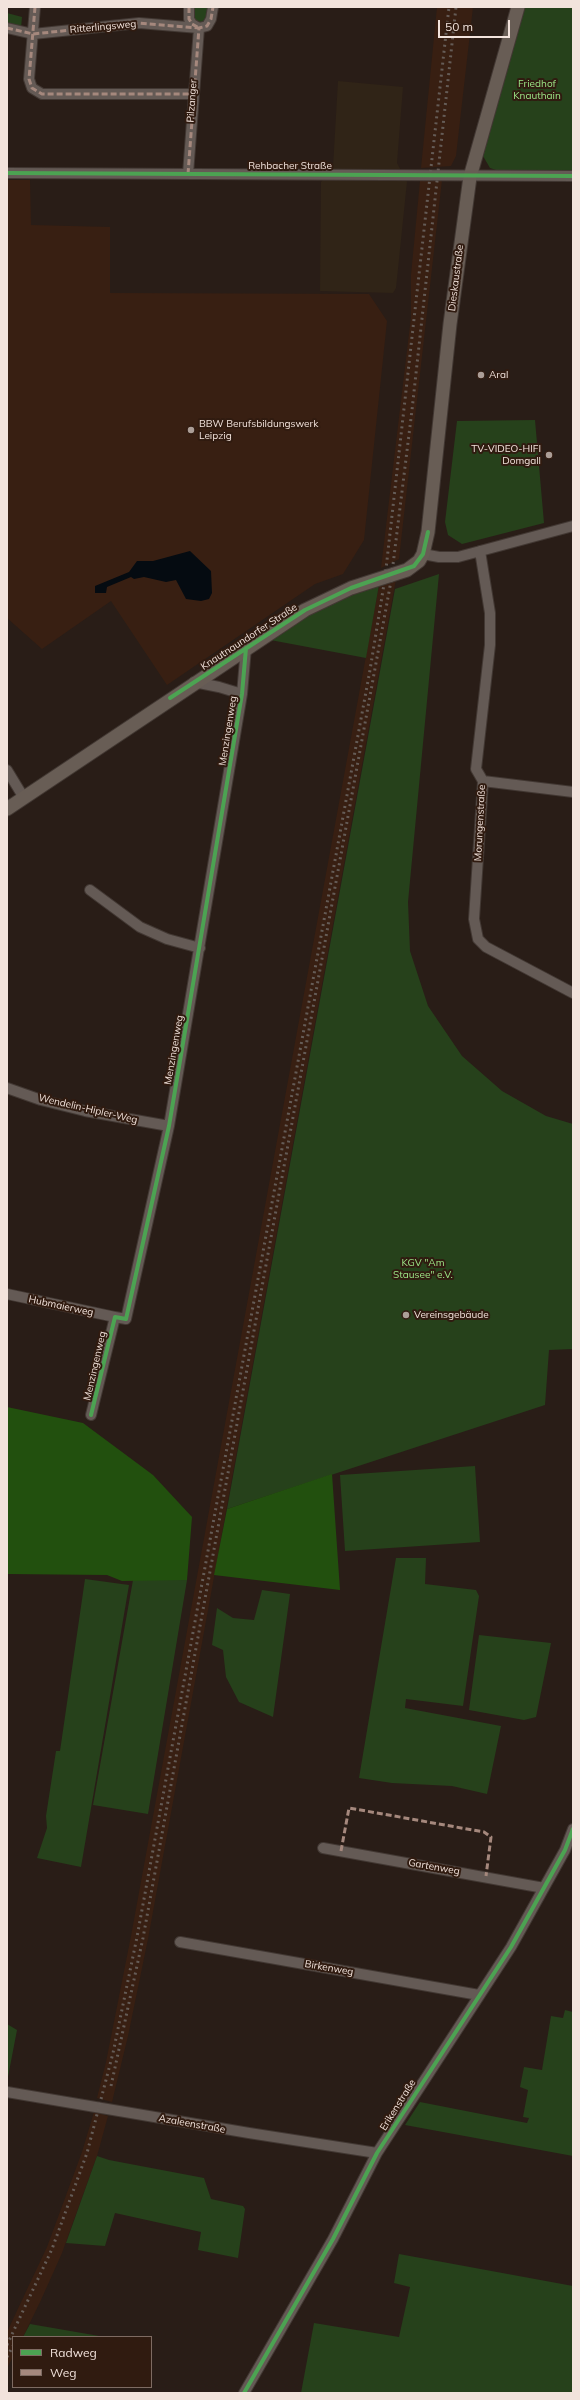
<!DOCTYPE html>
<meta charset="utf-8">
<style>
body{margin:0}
#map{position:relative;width:580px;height:2400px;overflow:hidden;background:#291d17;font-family:Mulish,sans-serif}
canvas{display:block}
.frame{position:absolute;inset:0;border:8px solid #f2e3dc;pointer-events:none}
.legend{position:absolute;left:12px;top:2336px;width:140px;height:52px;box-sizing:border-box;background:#301b10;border:1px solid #7e6b62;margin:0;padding:5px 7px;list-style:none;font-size:12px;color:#f2e3dc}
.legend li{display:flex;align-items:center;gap:8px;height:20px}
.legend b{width:20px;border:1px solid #7e6b62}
.scale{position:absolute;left:438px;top:20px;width:72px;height:18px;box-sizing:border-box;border:2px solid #f2e3dc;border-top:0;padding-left:5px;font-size:12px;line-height:14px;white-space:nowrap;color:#f2e3dc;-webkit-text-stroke:3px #301b10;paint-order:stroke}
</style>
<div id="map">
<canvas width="580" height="2400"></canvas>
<div class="frame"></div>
<ul class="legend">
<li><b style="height:5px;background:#4ca352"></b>Radweg</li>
<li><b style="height:5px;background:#a5887d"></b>Weg</li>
</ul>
<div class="scale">50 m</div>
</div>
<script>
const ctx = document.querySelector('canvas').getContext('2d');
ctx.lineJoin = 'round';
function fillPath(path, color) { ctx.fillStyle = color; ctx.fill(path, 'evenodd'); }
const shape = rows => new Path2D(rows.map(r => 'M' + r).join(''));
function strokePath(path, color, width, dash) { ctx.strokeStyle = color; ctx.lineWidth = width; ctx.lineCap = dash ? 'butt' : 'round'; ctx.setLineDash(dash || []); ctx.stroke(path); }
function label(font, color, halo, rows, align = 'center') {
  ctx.font = font + ' Mulish,sans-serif'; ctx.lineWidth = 4; ctx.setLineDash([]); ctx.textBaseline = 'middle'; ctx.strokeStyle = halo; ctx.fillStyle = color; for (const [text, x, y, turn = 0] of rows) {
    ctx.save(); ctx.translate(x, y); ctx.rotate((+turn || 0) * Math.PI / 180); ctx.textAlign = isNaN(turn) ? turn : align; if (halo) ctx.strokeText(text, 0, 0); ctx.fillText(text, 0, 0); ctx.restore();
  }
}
fillPath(shape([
 [338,81,403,87,397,163,407,182,396,288,393,293,320,291,321,182,333,167]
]), '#302417');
fillPath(shape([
 [437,7,473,7,456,156,451,166,421,168],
 [7,180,30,180,31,225,110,227,110,293,369,294,387,321,364,540,343,574,315,584,167,685,111,601,42,649,7,618],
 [442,180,399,559,381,568,411,317,411,275,420,181],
 [396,579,148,1939,128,2036,112,2102,97,2098,106,2062,131,1936,379,585],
 [94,2112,108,2116,97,2156,62,2253,41,2300,23,2337,13,2337,13,2357,7,2368,7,2332,47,2247,82,2152]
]), '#381f12');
fillPath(shape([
 [189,7,213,7,211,19,199,28],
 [523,7,573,7,573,170,499,171,490,168,483,156],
 [7,13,22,17,21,28,7,25],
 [535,420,544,523,462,544,448,535,445,522,457,421],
 [439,574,408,902,410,951,428,1006,462,1056,502,1091,546,1116,573,1124,573,1349,549,1350,545,1405,227,1509,395,589],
 [379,585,366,658,265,639,296,620,350,595],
 [475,1466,480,1542,345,1551,340,1475],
 [396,1558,426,1558,425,1584,476,1590,479,1596,463,1706,406,1699,405,1708,501,1726,487,1794,452,1786,392,1783,359,1778],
 [85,1579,129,1585,81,1867,37,1858,47,1828,46,1816,56,1751,60,1751],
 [133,1580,187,1580,148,1814,93,1805],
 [262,1590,290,1594,273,1717,239,1702,226,1677,223,1650,212,1645,217,1608,233,1618,254,1620],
 [479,1635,551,1643,536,1717,524,1720,469,1710],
 [565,2010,573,2012,573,2156,405,2125,420,2102,527,2123,529,2118,523,2117,528,2090,520,2087,524,2067,542,2070,551,2016,563,2018],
 [7,2024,17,2030,7,2082],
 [97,2156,109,2160,204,2178,211,2199,243,2206,245,2209,238,2258,198,2250,201,2232,115,2213,105,2246,66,2243],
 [399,2254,573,2286,573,2393,301,2393,314,2323,399,2337,410,2287,394,2283],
 [30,2324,105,2337,23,2337]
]), '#26411b');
fillPath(shape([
 [7,1407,83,1423,153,1475,192,1517,187,1580,122,1581,107,1575,7,1574],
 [332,1474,340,1590,214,1575,227,1509]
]), '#22500e');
fillPath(shape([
 [190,551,211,571,212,593,209,599,201,601,186,599,176,580,166,582,144,577,134,579,131,577,107,587,106,593,95,593,95,586,129,572,137,561,153,561]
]), '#050b11');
const minor = shape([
 [35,7,29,79,32,88,42,94,193,94],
 [189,7,189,19,192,24,199,28],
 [7,28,33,34,139,23,199,28],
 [7,173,573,176],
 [188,174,199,28,207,26,211,19,213,7],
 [480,551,490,613,490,645,476,769,483,781,474,919,478,939,486,947,573,993],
 [423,554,439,557,458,557,573,526],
 [194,682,219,687,242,694],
 [7,770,24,798],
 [483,781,573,792],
 [90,890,140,927,167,939,200,948],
 [7,1088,41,1100,85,1111,169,1126],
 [7,1294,115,1317],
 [91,1415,115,1317,126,1319,169,1126,242,694,246,648],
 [323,1848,544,1888],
 [180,1942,479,1995],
 [7,2092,249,2133,377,2153],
 [244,2393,333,2239,377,2153,511,1947,565,1850,573,1829]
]);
const major = shape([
 [7,809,305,610,351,588,407,570,419,561,423,554,428,532,450,324,470,177,518,7]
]);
strokePath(minor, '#423833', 12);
strokePath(major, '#423833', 15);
strokePath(minor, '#645a55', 10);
strokePath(major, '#685d55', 13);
strokePath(shape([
 [111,2086,143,1938,391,581,412,410,456,7],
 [7,2345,52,2249,87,2153,113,2053,137,1937,370,670,385,578,449,7],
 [7,2357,13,2346]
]), '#655c57', 3, [2, 4]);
strokePath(shape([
 [35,7,29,79,32,88,42,94,193,94],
 [189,7,189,19,192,24,199,28],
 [7,28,33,34,139,23,199,28],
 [188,174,199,28,207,26,211,19,213,7],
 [341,1851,349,1808,484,1832,491,1837,486,1876]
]), '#a5887d', 3, [6, 3]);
strokePath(shape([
 [7,173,573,176],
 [170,698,305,610,351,588,414,566,423,554,428,532],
 [91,1415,115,1317,126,1319,169,1126,242,694,246,648],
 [244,2393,333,2239,377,2153,511,1947,565,1850,573,1829]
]), '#4ca352', 4);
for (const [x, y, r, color] of [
 [481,375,4,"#ac9e97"],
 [191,430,4,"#ac9e97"],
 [549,455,4,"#ac9e97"],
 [406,1315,4,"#ac9e97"]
]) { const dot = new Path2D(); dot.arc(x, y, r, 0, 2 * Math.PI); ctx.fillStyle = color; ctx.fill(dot); strokePath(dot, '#301b10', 1.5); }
label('10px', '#f2e3dc', '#301b10', [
 ["Ritterlingsweg",103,27,-5],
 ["Pilzanger",192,101,-86],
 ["Rehbacher Straße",290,166],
 ["Dieskaustraße",456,278,-83],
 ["Knautnaundorfer Straße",249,637,-33],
 ["Menzingenweg",228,731,-81],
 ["Morungenstraße",480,823,-87],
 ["Menzingenweg",174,1050,-80],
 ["Wendelin-Hipler-Weg",88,1109,13],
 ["Hubmaierweg",61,1306,12],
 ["Menzingenweg",95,1366,-77],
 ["Gartenweg",434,1867,10],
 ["Birkenweg",329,1968,10],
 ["Erikenstraße",398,2105,-58],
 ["Azaleenstraße",192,2124,10]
]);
label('10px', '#9eeb8a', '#301b10', [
 ["Friedhof",537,84],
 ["Knauthain",537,96],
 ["KGV \"Am",423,1263],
 ["Stausee\" e.V.",423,1275]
]);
label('10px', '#f2e3dc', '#301b10', [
 ["Aral",489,375],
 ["BBW Berufsbildungswerk",199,424],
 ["Leipzig",199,436],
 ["TV-VIDEO-HIFI",541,449,"right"],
 ["Domgall",541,461,"right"],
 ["Vereinsgebäude",414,1315]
], 'left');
</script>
